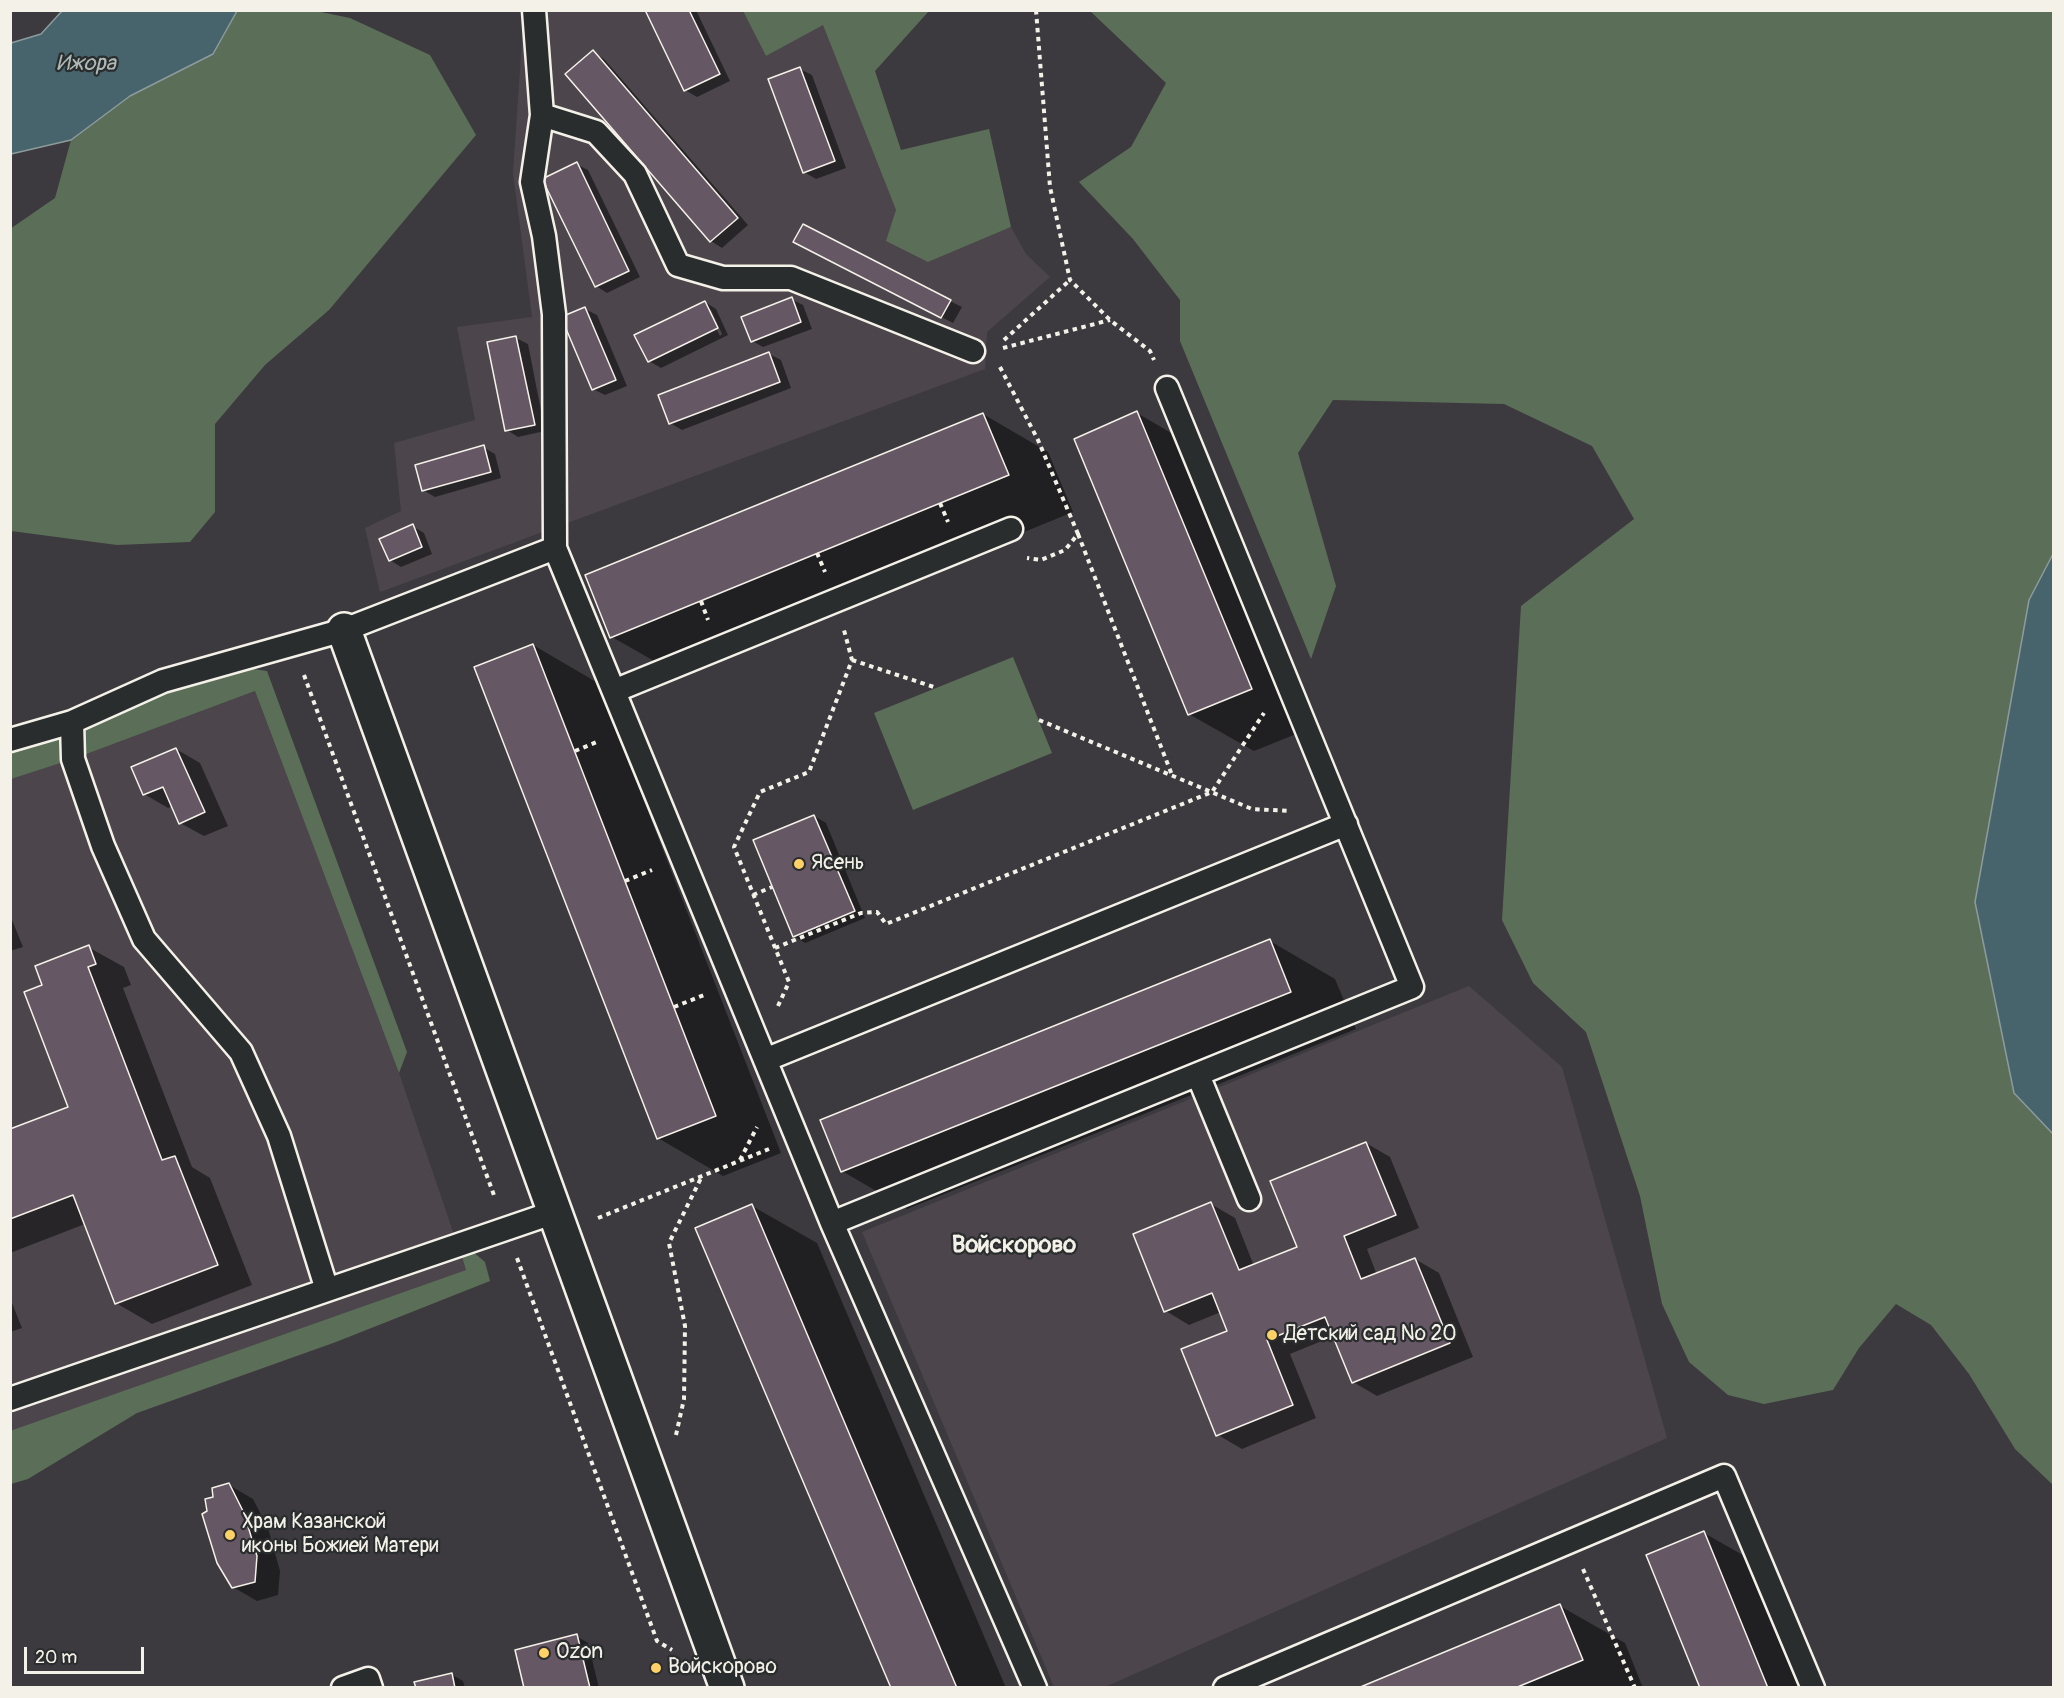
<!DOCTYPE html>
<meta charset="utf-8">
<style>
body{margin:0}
#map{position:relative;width:2064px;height:1698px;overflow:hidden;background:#3c3a3e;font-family:Pangolin,sans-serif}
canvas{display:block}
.frame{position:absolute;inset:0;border:12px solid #f4f1e8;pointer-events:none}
.scale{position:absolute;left:24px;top:1647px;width:120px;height:27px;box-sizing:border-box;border:3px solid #f4f1e8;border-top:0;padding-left:8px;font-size:18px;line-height:21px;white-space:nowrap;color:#f4f1e8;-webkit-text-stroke:4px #2a2d2e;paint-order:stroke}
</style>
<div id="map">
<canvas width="2064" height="1698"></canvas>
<div class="frame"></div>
<div class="scale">20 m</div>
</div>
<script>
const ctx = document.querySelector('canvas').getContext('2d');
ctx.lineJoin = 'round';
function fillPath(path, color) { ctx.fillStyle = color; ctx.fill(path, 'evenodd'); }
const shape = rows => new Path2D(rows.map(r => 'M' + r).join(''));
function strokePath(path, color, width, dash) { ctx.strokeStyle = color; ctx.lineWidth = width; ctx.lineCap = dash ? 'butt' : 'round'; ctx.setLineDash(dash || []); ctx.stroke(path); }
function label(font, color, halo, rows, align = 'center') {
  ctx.font = font + ' Pangolin,sans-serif'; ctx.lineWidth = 4.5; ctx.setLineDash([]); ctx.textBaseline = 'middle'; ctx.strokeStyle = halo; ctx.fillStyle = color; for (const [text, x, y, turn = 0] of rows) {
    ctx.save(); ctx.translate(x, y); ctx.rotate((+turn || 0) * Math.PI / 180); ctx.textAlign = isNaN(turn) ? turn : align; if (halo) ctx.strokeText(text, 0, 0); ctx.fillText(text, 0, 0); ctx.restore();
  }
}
fillPath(shape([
 [524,11,743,11,766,56,823,24,896,210,928,262,1011,227,1026,254,1050,277,987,332,985,369,380,592,365,528,401,511,394,443,475,420,457,327,532,317,513,173],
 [255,691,399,1073,466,1270,11,1431,10,779,73,759],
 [1469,986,1562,1067,1667,1438,1105,1687,1054,1687,862,1232]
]), '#4c464c');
fillPath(shape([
 [237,11,316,11,350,18,430,55,476,135,329,310,265,365,215,424,215,512,190,542,117,545,11,531,10,229,55,198,71,140,130,96,213,54],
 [743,11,929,11,875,71,901,150,989,129,1011,227,928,262,886,241,896,210,823,25,766,56],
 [1090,11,2053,11,2053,554,2029,600,1975,902,2014,1093,2053,1134,2053,1485,2015,1449,1969,1374,1931,1325,1896,1304,1859,1348,1833,1390,1764,1404,1728,1395,1689,1362,1662,1304,1640,1196,1586,1032,1533,983,1502,920,1521,606,1634,519,1592,446,1504,404,1333,400,1298,453,1336,586,1311,659,1180,341,1180,300,1133,239,1079,182,1131,147,1166,83],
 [1013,657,1052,753,913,810,874,713],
 [240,667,267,671,407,1052,399,1073,255,691,73,759,11,779,10,750,185,684],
 [472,1251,485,1262,490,1281,336,1342,137,1413,28,1479,11,1484,10,1431,466,1270,461,1254]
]), '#5b6e58');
const water = shape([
 [62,11,62,10,237,11,213,54,130,96,71,140,11,154,11,43,41,34,62,11],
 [2053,554,2053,1134,2014,1093,1975,902,2029,600,2053,554]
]);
fillPath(water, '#47646c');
strokePath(water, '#8c9c9e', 1.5);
fillPath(shape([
 [647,10,696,10,730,81,697,97,685,90],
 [593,52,604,59,748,225,722,248,711,241],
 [800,69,812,75,846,168,816,179,804,172],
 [576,164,588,170,640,277,607,293,596,286],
 [807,248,950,301,962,307,953,323],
 [791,299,803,305,812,329,763,347,752,341],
 [705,302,716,309,728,335,661,368,649,361],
 [707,310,711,310,722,334,720,336],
 [585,309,597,315,627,386,605,395,593,389],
 [516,338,528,344,545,431,518,437,507,430],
 [769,354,781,360,791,388,682,430,670,423],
 [1137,413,1202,451,1316,726,1254,751,1189,714],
 [983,414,1048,452,1073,512,677,674,612,637],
 [483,447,495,454,501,478,435,497,423,490],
 [412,526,424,533,432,554,401,567,390,560],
 [533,645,598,683,781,1153,723,1176,658,1138],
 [176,749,200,763,228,826,204,836,180,823,173,806,168,808,144,794],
 [814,816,826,823,865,918,805,943,794,936],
 [10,915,23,947,10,951],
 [1270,941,1335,979,1356,1029,907,1209,842,1171],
 [88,947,124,967,131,985,123,988,192,1167,210,1178,252,1285,152,1324,116,1303,85,1224,10,1253,10,1130,70,1107,44,986],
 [1366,1143,1390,1157,1419,1228,1367,1249,1377,1275,1415,1259,1439,1273,1473,1357,1377,1396,1353,1382,1334,1336,1290,1354,1316,1418,1242,1449,1218,1435,1229,1331,1221,1312,1189,1325,1166,1311,1211,1204,1235,1218,1254,1266,1299,1248],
 [752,1206,817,1243,1006,1688,892,1688],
 [10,1298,22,1328,10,1332],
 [229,1485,253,1499,268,1528,280,1571,278,1595,257,1601,233,1587,209,1512,215,1498],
 [1704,1533,1769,1570,1817,1688,1701,1688],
 [1560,1606,1625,1643,1643,1688,1362,1688],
 [576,1636,588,1643,599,1688,526,1688],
 [451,1674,463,1681,465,1688,417,1688]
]), '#0007');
const building = shape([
 [645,10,689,10,720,74,684,91,645,10],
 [593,50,738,218,710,242,565,74,593,50],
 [800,67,835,161,803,173,768,79,800,67],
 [577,162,629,271,595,287,542,179,577,162],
 [803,224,951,300,941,318,793,242,803,224],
 [792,297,801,322,751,342,741,317,792,297],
 [705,301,718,328,648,362,634,335,705,301],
 [585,307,616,380,592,390,561,317,585,307],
 [516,336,535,425,505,431,487,342,516,336],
 [769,352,780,382,669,424,658,395,769,352],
 [1137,411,1252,689,1188,715,1074,439,1137,411],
 [983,413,1009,475,610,638,585,575,983,413],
 [484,445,491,472,422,491,415,465,484,445],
 [413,524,422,547,389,561,379,539,413,524],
 [533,644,716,1116,657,1139,474,667,533,644],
 [176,748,205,812,179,824,163,787,143,795,131,767,176,748],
 [814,815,855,911,793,937,753,840,814,815],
 [1270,939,1291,992,841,1172,820,1120,1270,939],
 [89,945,96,964,88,967,162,1160,175,1156,218,1265,115,1304,73,1195,10,1219,10,1129,68,1107,24,992,42,985,35,966,89,945],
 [1366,1142,1396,1215,1344,1236,1361,1279,1415,1258,1450,1343,1352,1383,1325,1317,1267,1340,1293,1405,1216,1436,1181,1349,1227,1331,1212,1293,1164,1312,1133,1234,1211,1202,1239,1270,1297,1247,1270,1181,1366,1142],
 [752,1204,957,1688,891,1688,695,1228,752,1204],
 [229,1483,244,1513,257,1556,255,1582,232,1588,217,1563,202,1514,207,1511,205,1499,213,1497,212,1488,229,1483],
 [1704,1531,1768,1688,1700,1688,1646,1555,1704,1531],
 [1560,1604,1583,1660,1515,1688,1358,1688,1560,1604],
 [577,1634,590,1688,524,1688,515,1650,577,1634],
 [452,1673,455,1688,416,1688,414,1682,452,1673]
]);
fillPath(building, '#665764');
strokePath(building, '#f4f1e8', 1.5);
const lane = shape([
 [534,10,542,115,532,182,544,236,554,314,555,548,832,1223,1035,1688],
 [542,115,596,132,635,174,678,265,723,278,791,278,973,351],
 [614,691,1011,529],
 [72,722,73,759,103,846,144,939,241,1052,279,1136,327,1290,555,1212],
 [10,740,72,722,163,681,344,630,555,548],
 [765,1060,1346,824],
 [1198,1075,1249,1199],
 [832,1223,1412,987,1167,388],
 [10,1399,327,1290],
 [343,1688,368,1679,371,1688],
 [1225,1688,1724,1476,1813,1688]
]);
const street = shape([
 [344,630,727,1688]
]);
strokePath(lane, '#f4f1e8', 27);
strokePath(street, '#f4f1e8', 38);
strokePath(shape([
 [1036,10,1050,187,1070,280,1110,320,1150,351,1154,360],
 [1004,340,1070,280],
 [1003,348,1110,320],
 [1000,367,1038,440,1078,534,1065,550,1041,560,1027,558],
 [940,503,948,522],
 [1078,534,1172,775],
 [817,553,825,572],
 [701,601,708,620],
 [852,660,937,688],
 [304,675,495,1198],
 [1039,720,1252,809,1290,811],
 [575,751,599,741],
 [625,881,652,870],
 [753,895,772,887],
 [775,948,861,913,877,912,886,924,1212,792,1264,713],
 [778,1006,789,982,734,847,760,792,809,772,852,660,844,630],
 [674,1007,704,995],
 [740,1160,757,1127],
 [598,1218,769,1149],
 [517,1258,657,1641,672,1650],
 [676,1435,684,1399,685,1326,669,1243,702,1176],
 [1583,1569,1635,1688]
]), '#f4f1e8', 4, [4.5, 4.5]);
strokePath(lane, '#2a2d2e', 22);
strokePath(street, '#2a2d2e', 33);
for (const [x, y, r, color] of [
 [799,864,6,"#ffd166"],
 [1272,1335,6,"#ffd166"],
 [230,1535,6,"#ffd166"],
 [544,1653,6,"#ffd166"],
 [656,1668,6,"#ffd166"]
]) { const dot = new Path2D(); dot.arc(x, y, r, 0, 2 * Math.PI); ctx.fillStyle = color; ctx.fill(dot); strokePath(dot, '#2a2d2e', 2); }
label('21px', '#f4f1e8', '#2a2d2e', [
 ["Ясень",811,864],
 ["Детский сад № 20",1284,1335],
 ["Храм Казанской",242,1523],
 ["иконы Божией Матери",242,1547],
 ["Ozon",556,1653],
 ["Войскорово",668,1668]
], 'left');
label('italic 22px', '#afb9b6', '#2a2d2e', [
 ["Ижора",86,64]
]);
label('bold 24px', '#f4f1e8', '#2a2d2e', [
 ["Войскорово",1014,1246]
]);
</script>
